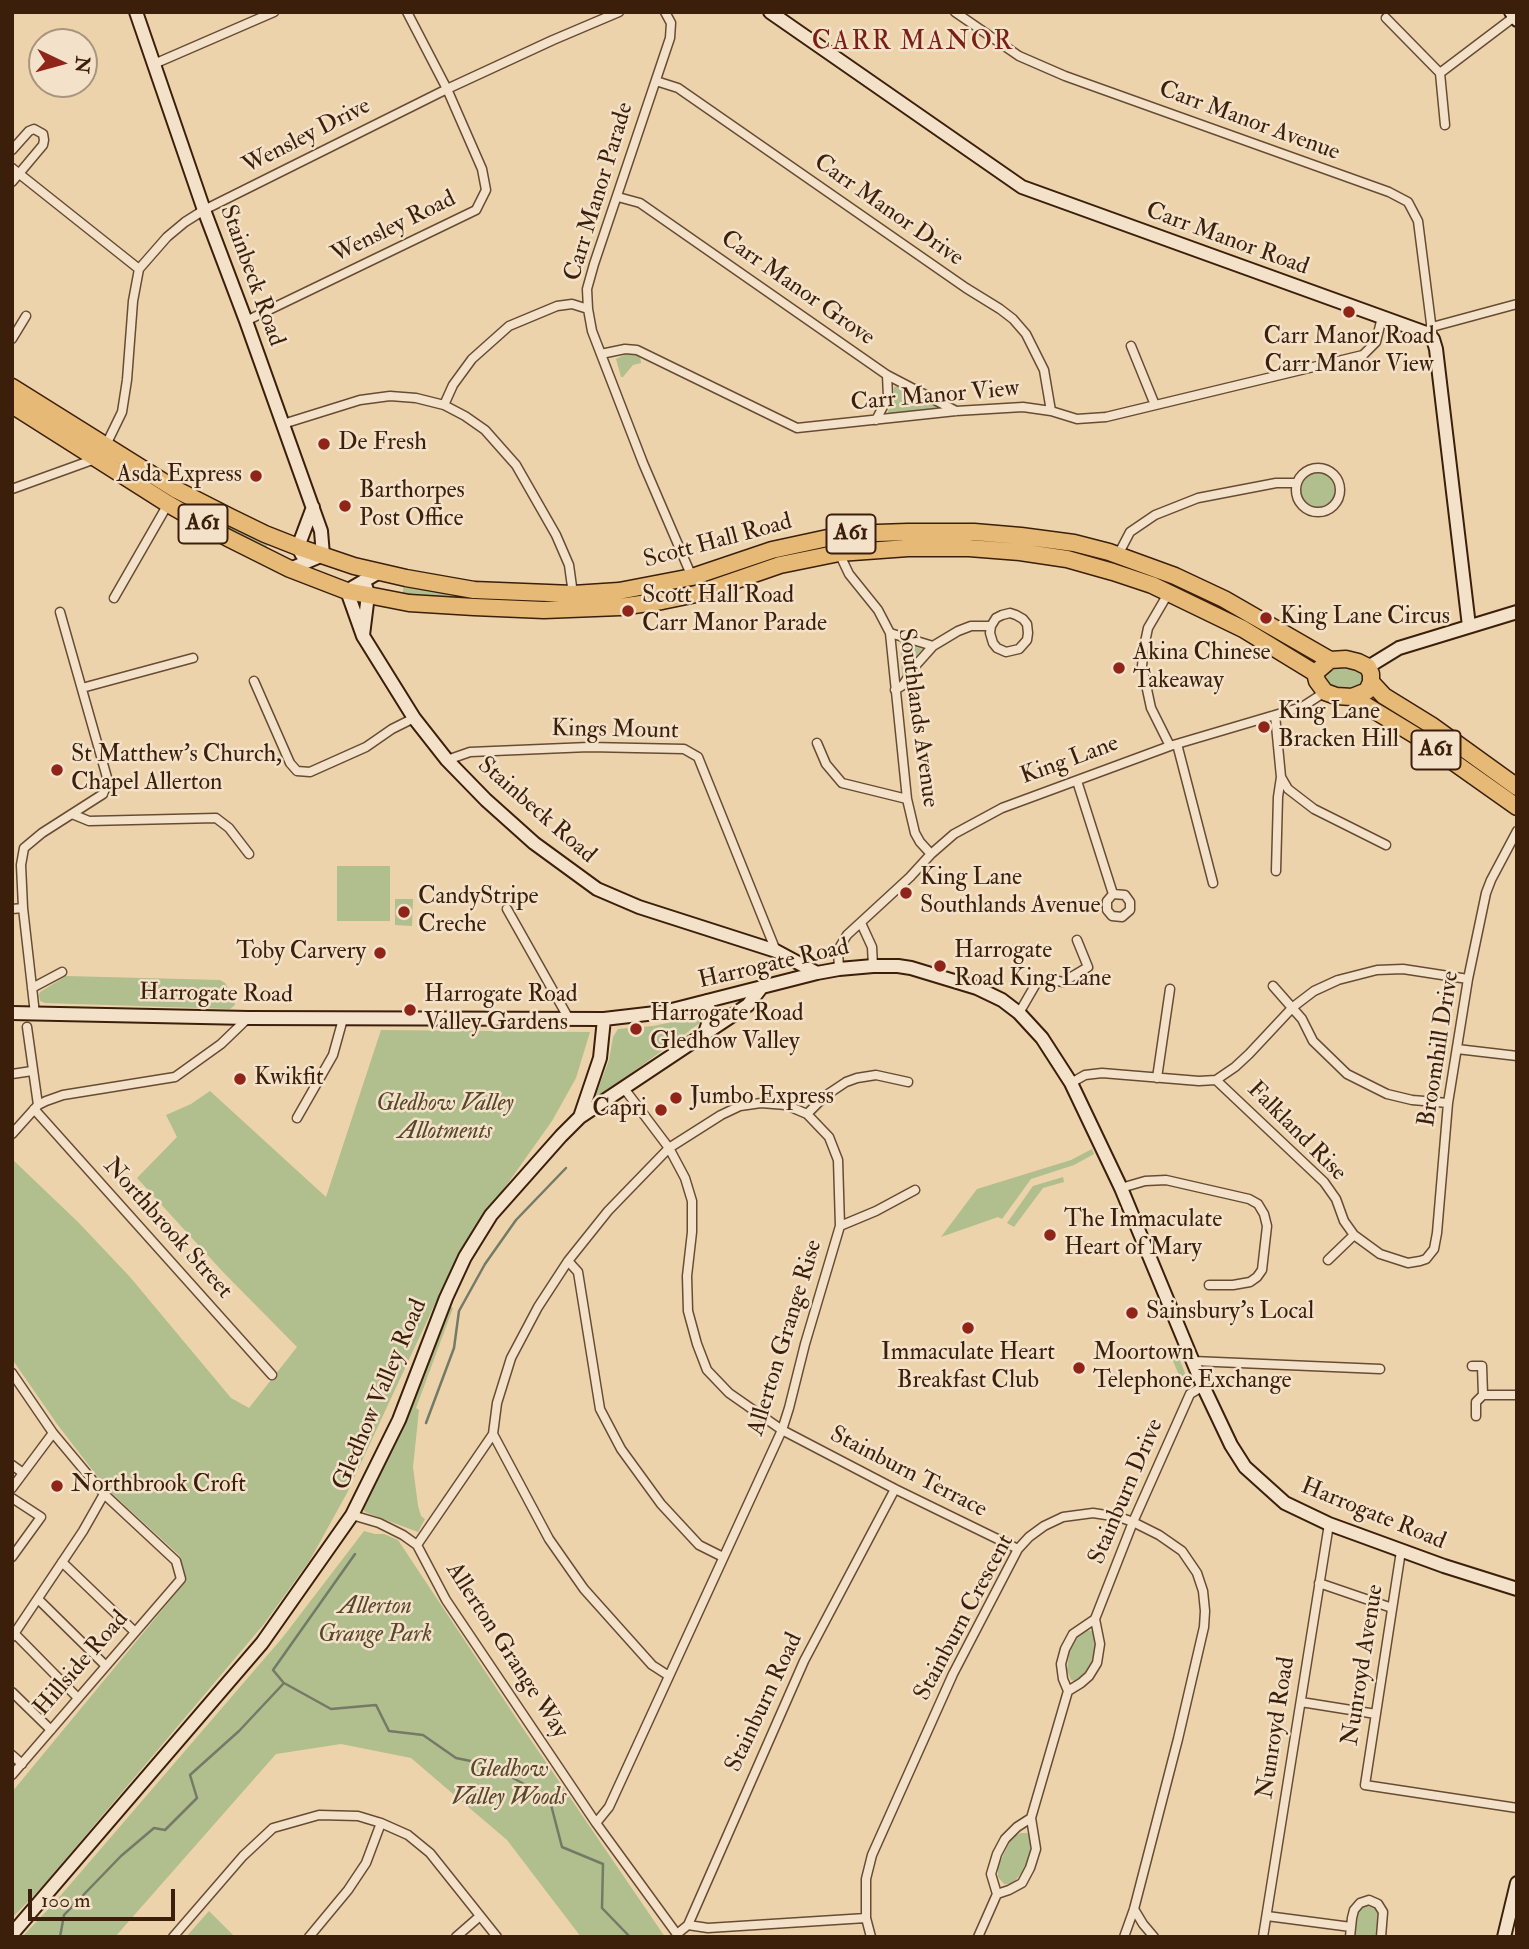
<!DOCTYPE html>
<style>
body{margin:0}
#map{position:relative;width:1529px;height:1949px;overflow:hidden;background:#ecd3ac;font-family:"IM FELL Double Pica",serif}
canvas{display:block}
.frame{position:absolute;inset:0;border:14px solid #3b1f0b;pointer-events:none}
.north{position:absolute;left:28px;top:28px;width:70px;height:70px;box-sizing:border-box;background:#f3e2c9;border:2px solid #a9947d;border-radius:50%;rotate:95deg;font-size:19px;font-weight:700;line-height:28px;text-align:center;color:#3b1f0b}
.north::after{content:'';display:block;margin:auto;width:24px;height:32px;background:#8f2418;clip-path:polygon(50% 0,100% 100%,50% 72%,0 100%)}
.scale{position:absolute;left:28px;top:1889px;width:147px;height:32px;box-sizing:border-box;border:4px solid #3b1f0b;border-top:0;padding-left:9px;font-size:21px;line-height:24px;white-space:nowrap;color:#3b1f0b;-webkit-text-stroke:5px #f3e2c9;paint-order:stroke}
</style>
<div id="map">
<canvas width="1529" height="1949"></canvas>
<div class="frame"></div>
<div class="north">N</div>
<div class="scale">100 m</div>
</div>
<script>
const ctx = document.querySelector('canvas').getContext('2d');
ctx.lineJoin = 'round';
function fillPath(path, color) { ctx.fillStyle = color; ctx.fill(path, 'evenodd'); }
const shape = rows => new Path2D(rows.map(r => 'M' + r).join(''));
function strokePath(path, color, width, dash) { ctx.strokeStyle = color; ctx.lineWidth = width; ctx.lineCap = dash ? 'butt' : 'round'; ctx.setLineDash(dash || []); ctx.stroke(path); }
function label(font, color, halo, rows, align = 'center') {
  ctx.font = font + ' "IM FELL Double Pica",serif'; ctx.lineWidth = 5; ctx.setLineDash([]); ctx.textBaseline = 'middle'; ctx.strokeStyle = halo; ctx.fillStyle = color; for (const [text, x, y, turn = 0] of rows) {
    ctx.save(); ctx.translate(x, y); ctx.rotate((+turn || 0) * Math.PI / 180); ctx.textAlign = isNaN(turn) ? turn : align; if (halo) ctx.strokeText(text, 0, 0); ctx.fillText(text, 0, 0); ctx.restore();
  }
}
fillPath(shape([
 [628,353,640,356,641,363,633,365,623,377,621,377,616,359],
 [899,386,936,406,935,411,889,415,888,411,894,398,894,387],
 '1301 490a17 17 0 1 1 34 0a17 17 0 1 1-34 0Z',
 [176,496,215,518,268,544,265,550,173,501],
 [932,536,1048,544,1091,555,1092,557,1091,558,851,545,849,542,849,541],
 [835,542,835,546,694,588,662,593,661,592,662,590,763,559],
 [404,585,501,597,501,602,402,596],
 [1181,587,1211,600,1306,655,1304,660,1181,590],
 [900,641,922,649,909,665,904,676,902,675],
 [1337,668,1359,671,1363,678,1359,689,1331,690,1325,680,1325,676,1330,670],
 [1384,702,1517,793,1517,800,1381,707],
 [337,866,390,866,390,921,337,921],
 [395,899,413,899,412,926,395,925],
 [66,976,220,980,225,983,234,998,235,1005,230,1009,45,1003,40,1001,39,995,40,992],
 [697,1017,700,1023,596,1099,595,1097,609,1060,613,1037,618,1029,653,1026],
 [381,1030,590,1032,576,1078,552,1121,459,1252,347,1493,310,1560,264,1624,42,1887,12,1918,12,1792,186,1581,180,1556,107,1489,57,1424,12,1359,12,1159,78,1222,130,1277,231,1398,249,1408,297,1347,223,1272,137,1178,177,1137,166,1115,191,1104,210,1091,326,1197],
 [1092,1149,1094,1154,1074,1165,1031,1179,1002,1219,998,1217,941,1237,977,1189,1071,1160],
 [1063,1177,1064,1182,1043,1188,1014,1227,1007,1223,1033,1186],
 [449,1306,453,1308,416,1408,419,1410,413,1467,418,1506,421,1516,425,1519,418,1532,365,1512,363,1509,412,1404],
 [1176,1351,1185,1373,1184,1377,1179,1375,1170,1354],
 [364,1531,375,1534,384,1534,398,1540,526,1733,665,1937,581,1937,507,1840,411,1758,341,1744,276,1754,115,1937,22,1937,55,1902,283,1637],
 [1087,1630,1092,1631,1094,1635,1095,1651,1092,1661,1082,1677,1075,1681,1071,1680,1067,1670,1070,1649,1076,1638],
 [1021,1833,1027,1833,1031,1837,1030,1856,1022,1872,1015,1881,1011,1884,1004,1884,998,1877,998,1866,1012,1837],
 [1369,1905,1375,1908,1379,1914,1376,1937,1354,1937,1358,1912,1362,1907],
 [209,1911,235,1937,186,1937]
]), '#b1be8e');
strokePath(shape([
 [426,1423,454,1348,459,1311,485,1264,516,1220,566,1168],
 [283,1682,273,1670,355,1554],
 [60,1937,64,1915,121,1856,154,1828,165,1830,197,1798,190,1775,239,1731,284,1683,331,1709,376,1705,389,1731,423,1735,456,1758,490,1765,531,1788,550,1801,562,1847,603,1864,602,1908,630,1937]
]), '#737b67', 2.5);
const street = shape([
 [665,12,671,23,670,38,594,264,587,289,588,309,592,331,643,463,692,577],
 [955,12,1019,56,1065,76,1389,192,1408,202,1418,221,1433,339],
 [1386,18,1440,73,1445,125],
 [154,64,274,12],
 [1440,73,1514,17],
 [656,81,678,88,966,288,1000,309,1013,319,1026,334,1044,370,1051,411],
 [12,150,29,131,34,129,43,134,44,140,43,145,12,182],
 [12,168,139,269],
 [618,197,640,203,887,375,956,411],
 [246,321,476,210,486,190,482,169,447,89,407,12],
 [1432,327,1517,304],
 [12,339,26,316],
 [1131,346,1155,405],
 [601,354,625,349,637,350,797,428,956,411,1023,407,1051,411,1077,419,1106,417,1363,355,1376,342,1382,317],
 [444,405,453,385,472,359,509,326,557,306,572,304,588,309],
 [876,420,888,397,887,375],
 [283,424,360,400,390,396,416,398,444,405,465,416,485,430,516,465,556,535,569,565,573,594],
 [105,447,122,412,127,380,133,301,139,269,167,237,185,222,204,210,447,89,553,40,619,12],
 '1296 490a22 22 0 1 1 44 0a22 22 0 1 1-44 0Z',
 [12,489,95,459],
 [839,553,849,574,878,610,890,633,907,799,915,833,920,842,931,854],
 [1118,555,1130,532,1155,515,1198,498,1276,483,1297,483],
 [1169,592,1148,628,1144,647,1142,666,1151,708,1170,746],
 [114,598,168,504],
 [890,633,933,646],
 [254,681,290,763,297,771,310,772,366,747,392,729,414,718],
 [82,688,193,658],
 [895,690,903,685,916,665,933,646,958,631,971,626,991,626,990,633,993,643,997,648,1006,652,1019,649,1027,640,1028,633,1027,624,1023,619,1016,615,1010,613,1002,615,996,618,991,626],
 [1275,715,1281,777,1288,789,1314,809,1386,845],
 [817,743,826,764,842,783,907,799],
 [1177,744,1213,883],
 [447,760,470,752,589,747,684,749,698,757,776,951],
 [1077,781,1113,894,1107,901,1107,910,1112,916,1122,917,1130,910,1130,902,1125,895,1113,894],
 [72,814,89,821,216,818,229,828,249,854],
 [1276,871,1278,797,1281,777],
 [12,909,23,908],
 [507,909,569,1019],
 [861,923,872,947,873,966],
 [839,969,838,950,847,935,910,877,931,854,954,834,1002,808,1170,746,1302,707,1325,692],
 [1273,986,1302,1019,1313,1041,1347,1074,1387,1094,1412,1100,1448,1103],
 [32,988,62,972],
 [1019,1013,1037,982,1053,980,1063,982,1088,967,1077,940],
 [35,1014,23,908,21,865,24,848,42,833,103,794,108,781,60,612],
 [27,1027,38,1105],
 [1457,1049,1517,1056],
 [12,1074,32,1071],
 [1157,1078,1170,989],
 [1216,1080,1324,1182,1336,1199,1344,1221,1354,1235,1380,1254,1408,1263,1420,1261,1426,1259,1434,1249,1437,1233,1448,1103,1468,979,1486,893,1491,880,1517,831],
 [1071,1083,1085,1075,1102,1073,1199,1081,1216,1080,1235,1067,1249,1054,1293,1007,1314,991,1338,980,1377,970,1403,969,1468,979],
 [623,1087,669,1148,685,1178,692,1201,692,1232,687,1276,688,1311,697,1344,707,1370,729,1393,782,1430,895,1489,1018,1549],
 [34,1109,272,1375],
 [807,1114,825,1096,846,1082,857,1078,876,1075,908,1082],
 [297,1118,333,1055,343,1019],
 [12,1134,38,1105,46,1101,63,1095,175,1077,221,1044,248,1018],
 [1121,1188,1145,1181,1166,1180,1249,1199,1258,1204,1264,1214,1267,1226,1262,1270,1257,1277,1250,1282,1233,1285,1209,1285],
 [840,1226,876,1211,915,1190],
 [1328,1260,1354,1235],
 [568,1261,578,1272,600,1409,621,1449,661,1504,699,1545,723,1557],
 [1193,1361,1380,1369],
 [1472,1366,1482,1366,1483,1395,1517,1395],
 [12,1373,53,1433,104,1494,176,1561,181,1579,12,1775],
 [1476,1416,1476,1402,1483,1395],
 [493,1434,549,1539,584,1589,652,1665,669,1676],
 [12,1465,23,1473],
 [12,1488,53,1433],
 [12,1498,41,1517,12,1557],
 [352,1515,379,1523,403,1535,417,1545,446,1600,596,1823,679,1937],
 [417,1545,493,1434,497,1403,511,1358,538,1307,568,1261,608,1211,669,1148,721,1115,740,1106,761,1103,786,1105,807,1114,829,1137,838,1160,840,1226,805,1344,789,1408,782,1430,609,1807,596,1823],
 [1401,1551,1365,1785,1517,1808],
 [62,1562,135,1632],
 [1319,1583,1392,1608],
 [38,1599,106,1666],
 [15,1634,78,1698],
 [12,1637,83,1531,104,1494],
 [1068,1691,1081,1683,1089,1676,1097,1663,1100,1644,1095,1619,1133,1522,1190,1394,1203,1386],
 [12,1692,51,1730],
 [1301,1702,1376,1714],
 [12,1755,22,1764],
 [997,1894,1009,1890,1022,1883,1030,1868,1036,1849,1031,1818,1068,1691,1063,1679,1061,1664,1065,1649,1073,1634,1095,1619],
 [1134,1909,1143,1924,1154,1937],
 [1267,1916,1351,1927],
 [688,1925,708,1928,866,1918],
 [677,1934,688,1925,804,1661,895,1489],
 [173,1937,243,1856,273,1828,319,1815,358,1816,381,1823,408,1835,430,1853,497,1937],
 [309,1937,348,1890,366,1863,381,1823],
 [456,1937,480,1916],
 [871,1937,866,1918,866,1879,872,1855,953,1674,1018,1549,1029,1537,1044,1526,1063,1517,1093,1513,1119,1517,1133,1522,1159,1535,1182,1551,1197,1573,1203,1591,1205,1611,1204,1627,1178,1739,1134,1909,1124,1937],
 [978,1937,997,1894,991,1874,997,1854,1005,1839,1017,1827,1031,1818],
 [1263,1937,1329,1524],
 [1350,1937,1352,1918,1354,1910,1360,1903,1369,1900,1378,1904,1383,1912,1381,1937]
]);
const secondary = shape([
 [136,12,204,210,246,321,321,531,323,555,290,569],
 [770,12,1022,187,1426,333,1433,339,1436,349,1469,626],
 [1511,12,1517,20],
 [302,555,298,547,313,507],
 [379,572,347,591,363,636,414,718,447,760,486,800,534,843,597,889,639,907,776,951,817,973],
 [363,635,368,595,366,587],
 [1368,667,1399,648,1517,612],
 [12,1013,248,1018,604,1019,664,1012,817,973,839,969,873,966,898,966,911,968,977,988,1002,1000,1019,1013,1042,1038,1071,1083,1121,1188,1203,1386,1231,1445,1245,1467,1285,1503,1329,1524,1444,1566,1517,1589],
 [705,1033,710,1018,707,1001],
 [580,1117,600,1058,604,1019],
 [12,1934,262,1643,352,1515,399,1420,446,1298,465,1257,491,1215,561,1136,580,1117,748,1005,761,988],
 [1504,1937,1517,1883]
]);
const highway = shape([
 [12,387,175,489,230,517,265,534,298,547,354,566,406,578,474,590,573,594,619,591,692,577,772,550,846,534,908,532,974,532,1021,536,1074,543,1109,552,1175,576,1224,599,1330,660],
 [12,405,168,504,228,538,290,569,347,591,368,595,409,603,474,607,544,610,620,607,662,601,696,594,780,565,839,553,908,548,969,548,1020,552,1067,559,1113,572,1152,585,1243,629,1315,673],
 [1346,659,1358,662,1368,667,1371,674,1371,682,1367,691,1352,697,1336,696,1325,692,1317,681,1315,673,1330,660,1346,659],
 [1371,682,1384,696,1431,725,1517,787],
 [1352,697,1418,737,1517,807]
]);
strokePath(street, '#674c33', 11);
strokePath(secondary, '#3b1f0b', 16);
strokePath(highway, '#3b1f0b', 19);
strokePath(street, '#f3e2c9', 8);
strokePath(secondary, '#f3e2c9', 12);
strokePath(highway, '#e6ba76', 16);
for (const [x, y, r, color] of [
 [1349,312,7,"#8f2418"],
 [324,444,7,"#8f2418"],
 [256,476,7,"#8f2418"],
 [345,506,7,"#8f2418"],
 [628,611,7,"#8f2418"],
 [1266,618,7,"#8f2418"],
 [1119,668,7,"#8f2418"],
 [1264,727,7,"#8f2418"],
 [57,770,7,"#8f2418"],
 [906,893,7,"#8f2418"],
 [404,912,7,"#8f2418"],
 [380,953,7,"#8f2418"],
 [940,966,7,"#8f2418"],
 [410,1010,7,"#8f2418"],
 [636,1029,7,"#8f2418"],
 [240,1079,7,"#8f2418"],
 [676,1098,7,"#8f2418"],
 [661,1110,7,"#8f2418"],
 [1050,1235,7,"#8f2418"],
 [1132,1313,7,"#8f2418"],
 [968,1328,7,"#8f2418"],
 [1079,1368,7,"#8f2418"],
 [57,1486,7,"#8f2418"]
]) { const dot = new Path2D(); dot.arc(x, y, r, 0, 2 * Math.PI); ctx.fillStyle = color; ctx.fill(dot); strokePath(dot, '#f3e2c9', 2.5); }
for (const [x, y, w] of [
 [203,524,49],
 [851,534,49],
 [1436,750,49]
]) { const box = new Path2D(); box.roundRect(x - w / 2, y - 19.5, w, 39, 5); ctx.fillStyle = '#f3e2c9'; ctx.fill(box); strokePath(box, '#3b1f0b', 2); }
label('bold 23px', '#3b1f0b', null, [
 ["A61",203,524],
 ["A61",851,534],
 ["A61",1436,750]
]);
label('24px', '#3b1f0b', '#f3e2c9', [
 ["Carr Manor Avenue",1249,122,20],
 ["Wensley Drive",307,137,-27],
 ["Carr Manor Parade",600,192,-73],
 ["Carr Manor Drive",888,211,35],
 ["Wensley Road",394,228,-26],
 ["Carr Manor Road",1227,240,20],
 ["Stainbeck Road",251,276,70],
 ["Carr Manor Grove",797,289,35],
 ["Carr Manor View",935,397,-5],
 ["Scott Hall Road",718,542,-15],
 ["Southlands Avenue",917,718,82],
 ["Kings Mount",615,731,1],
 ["King Lane",1070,761,-20],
 ["Stainbeck Road",536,811,41],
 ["Harrogate Road",774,965,-13],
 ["Harrogate Road",216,995,1],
 ["Broomhill Drive",1440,1049,-81],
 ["Falkland Rise",1296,1132,45],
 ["Northbrook Street",167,1229,48],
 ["Allerton Grange Rise",786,1338,-73],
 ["Gledhow Valley Road",381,1395,-67],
 ["Stainburn Terrace",908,1473,27],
 ["Stainburn Drive",1127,1492,-67],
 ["Harrogate Road",1373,1515,22],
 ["Stainburn Crescent",965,1618,-62],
 ["Allerton Grange Way",506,1651,57],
 ["Hillside Road",82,1664,-49],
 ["Nunroyd Avenue",1364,1665,-81],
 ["Stainburn Road",765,1703,-65],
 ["Nunroyd Road",1277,1728,-81]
]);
label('24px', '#3b1f0b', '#f3e2c9', [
 ["Carr Manor Road",1349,338,"center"],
 ["Carr Manor View",1349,366,"center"],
 ["De Fresh",338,444],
 ["Asda Express",242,476,"right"],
 ["Barthorpes",359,492],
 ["Post Office",359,520],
 ["Scott Hall Road",642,597],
 ["Carr Manor Parade",642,625],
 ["King Lane Circus",1280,618],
 ["Akina Chinese",1133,654],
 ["Takeaway",1133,682],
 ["King Lane",1278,713],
 ["Bracken Hill",1278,741],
 ["St Matthew's Church,",71,756],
 ["Chapel Allerton",71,784],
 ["King Lane",920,879],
 ["Southlands Avenue",920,907],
 ["CandyStripe",418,898],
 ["Creche",418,926],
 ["Harrogate",954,952],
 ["Road King Lane",954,980],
 ["Toby Carvery",366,953,"right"],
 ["Harrogate Road",424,996],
 ["Valley Gardens",424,1024],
 ["Harrogate Road",650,1015],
 ["Gledhow Valley",650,1043],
 ["Kwikfit",254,1079],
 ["Jumbo Express",690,1098],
 ["Capri",647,1110,"right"],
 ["The Immaculate",1064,1221],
 ["Heart of Mary",1064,1249],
 ["Sainsbury's Local",1146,1313],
 ["Immaculate Heart",968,1354,"center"],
 ["Breakfast Club",968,1382,"center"],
 ["Moortown",1093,1354],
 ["Telephone Exchange",1093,1382],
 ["Northbrook Croft",71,1486]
], 'left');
label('italic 24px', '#58472c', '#f3e2c9', [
 ["Gledhow Valley",445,1105],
 ["Allotments",445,1133],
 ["Allerton",375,1608],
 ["Grange Park",375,1636],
 ["Gledhow",509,1771],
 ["Valley Woods",509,1799]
]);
ctx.letterSpacing = '2px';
label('26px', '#7a1f14', '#f3e2c9', [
 ["CARR MANOR",913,43]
]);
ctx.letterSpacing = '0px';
</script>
